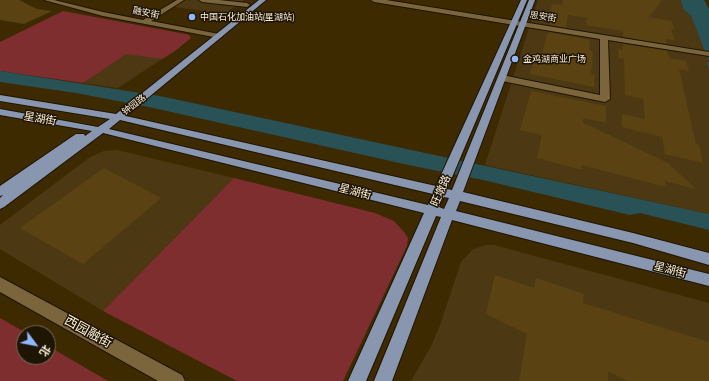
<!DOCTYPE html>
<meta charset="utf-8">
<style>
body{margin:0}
#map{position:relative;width:709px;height:381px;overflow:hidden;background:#3e2a00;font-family:"PT Sans Narrow","Noto Sans SC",sans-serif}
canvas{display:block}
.north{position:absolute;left:16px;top:325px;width:40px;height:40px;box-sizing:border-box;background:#1e1505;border:1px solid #766c59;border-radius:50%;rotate:122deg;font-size:11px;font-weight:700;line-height:16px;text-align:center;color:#fbeed8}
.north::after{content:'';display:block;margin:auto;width:14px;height:18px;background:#91b8fd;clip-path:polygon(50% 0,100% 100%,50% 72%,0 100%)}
</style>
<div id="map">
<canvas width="709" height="381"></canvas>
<div class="north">北</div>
</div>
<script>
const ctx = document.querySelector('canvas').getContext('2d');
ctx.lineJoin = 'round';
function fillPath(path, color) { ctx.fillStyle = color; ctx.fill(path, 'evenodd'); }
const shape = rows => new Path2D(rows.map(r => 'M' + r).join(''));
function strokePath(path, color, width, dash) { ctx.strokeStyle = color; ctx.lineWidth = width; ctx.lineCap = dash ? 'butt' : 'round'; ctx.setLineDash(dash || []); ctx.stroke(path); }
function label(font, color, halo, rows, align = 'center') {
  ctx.font = font + ' "PT Sans Narrow","Noto Sans SC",sans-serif'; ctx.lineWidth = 3; ctx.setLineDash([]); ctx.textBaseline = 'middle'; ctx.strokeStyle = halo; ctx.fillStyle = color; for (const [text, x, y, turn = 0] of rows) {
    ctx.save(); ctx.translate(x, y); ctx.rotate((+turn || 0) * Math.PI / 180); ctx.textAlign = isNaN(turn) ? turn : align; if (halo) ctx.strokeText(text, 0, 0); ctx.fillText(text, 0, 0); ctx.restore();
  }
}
fillPath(shape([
 [186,0,244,0,225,14,174,7],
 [538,0,681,0,683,9,691,16,709,59,709,214,485,165],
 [126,53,162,59,118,88,83,83],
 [117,150,234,178,103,311,0,249,0,225,90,157,104,151],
 [486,245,494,245,709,303,709,381,411,381,431,346,439,328,461,262,473,249]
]), '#4c3913');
fillPath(shape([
 [63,11,185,34,189,35,191,38,175,51,162,59,126,54,83,83,0,71,0,42],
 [234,178,375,213,394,221,405,233,408,238,407,246,343,381,237,381,103,311],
 [0,318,26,333,24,333,24,357,48,357,48,346,108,381,0,381]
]), '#7f2e30');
fillPath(shape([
 [681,0,704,0,709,9,709,69,707,64,709,61,691,16,683,9],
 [0,71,160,96,709,214,709,230,640,213,630,215,483,180,413,166,149,107,76,93,0,82]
]), '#285255');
fillPath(shape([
 [0,0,19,0,37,9,52,11,24,24,0,20],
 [563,0,662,0,649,17,672,21,674,29,671,29,675,40,666,39,666,44,623,37,623,31,586,25,587,18,568,15,566,28,550,25,551,20,548,19,552,4,562,5],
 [548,32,590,40,589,50,593,51,591,74,595,75,594,87,530,74,533,63,539,64],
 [623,44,667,51,669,58,686,61,689,71,679,69,696,144,699,145,703,163,665,154,662,137,622,127,622,114,645,119,643,99,625,95,624,59,619,58,618,49,623,50],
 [531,91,606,106,606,123,584,118,582,122,668,163,696,189,665,181,666,187,582,165,582,170,537,158,542,135,520,130],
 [104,168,161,198,83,264,20,228],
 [495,275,534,288,536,278,584,294,583,303,709,342,709,381,627,381,608,371,608,381,519,381,527,334,486,314]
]), '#5a4212');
const minor = shape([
 [44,0,54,0,103,12,143,20,177,0,184,0,151,21,219,34,223,36,219,38,103,16,44,0],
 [199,0,219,0,247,3,250,5,247,7,202,2,199,0],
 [371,0,386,0,709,52,709,56,608,40,610,99,605,102,502,81,498,78,502,75,600,95,600,39,374,2,371,0],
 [0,277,182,375,185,381,158,381,0,292,0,277]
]);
const major = shape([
 [259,0,266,0,126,116,436,186,521,0,527,0,447,189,452,190,529,0,535,0,463,192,633,233,709,253,709,265,633,243,460,201,456,211,709,274,709,286,452,220,392,381,374,381,441,217,436,216,366,381,348,381,424,213,103,133,4,207,0,209,0,198,3,195,0,196,0,186,76,134,84,134,85,136,92,131,0,115,0,109,98,127,110,119,0,101,0,95,116,114,259,0],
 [120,120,433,194,428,205,109,129,120,120],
 [444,197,449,198,444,209,439,207,444,197]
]);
strokePath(minor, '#1f1502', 2);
strokePath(major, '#1f1502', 2);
fillPath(minor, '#7b653c');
fillPath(major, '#8896af');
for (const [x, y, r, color] of [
 [192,17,4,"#91b8fd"],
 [515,59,4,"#91b8fd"]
]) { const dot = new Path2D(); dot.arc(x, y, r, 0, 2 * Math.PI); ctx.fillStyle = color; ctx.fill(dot); strokePath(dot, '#1e1505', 1.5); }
label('9px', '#fbeed8', '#1e1505', [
 ["融安街",146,13,11],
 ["思安街",543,17,9],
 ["钟园路",134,105,-38]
]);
label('9px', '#fbeed8', '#1e1505', [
 ["中国石化加油站(星湖站)",200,17],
 ["金鸡湖商业广场",523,59]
], 'left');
label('11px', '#fbeed8', '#1e1505', [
 ["星湖街",40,119,10],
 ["旺墩路",441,191,-66],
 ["星湖街",355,192,14],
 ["星湖街",670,270,14]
]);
label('13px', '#fbeed8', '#1e1505', [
 ["西园融街",88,332,29]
]);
</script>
